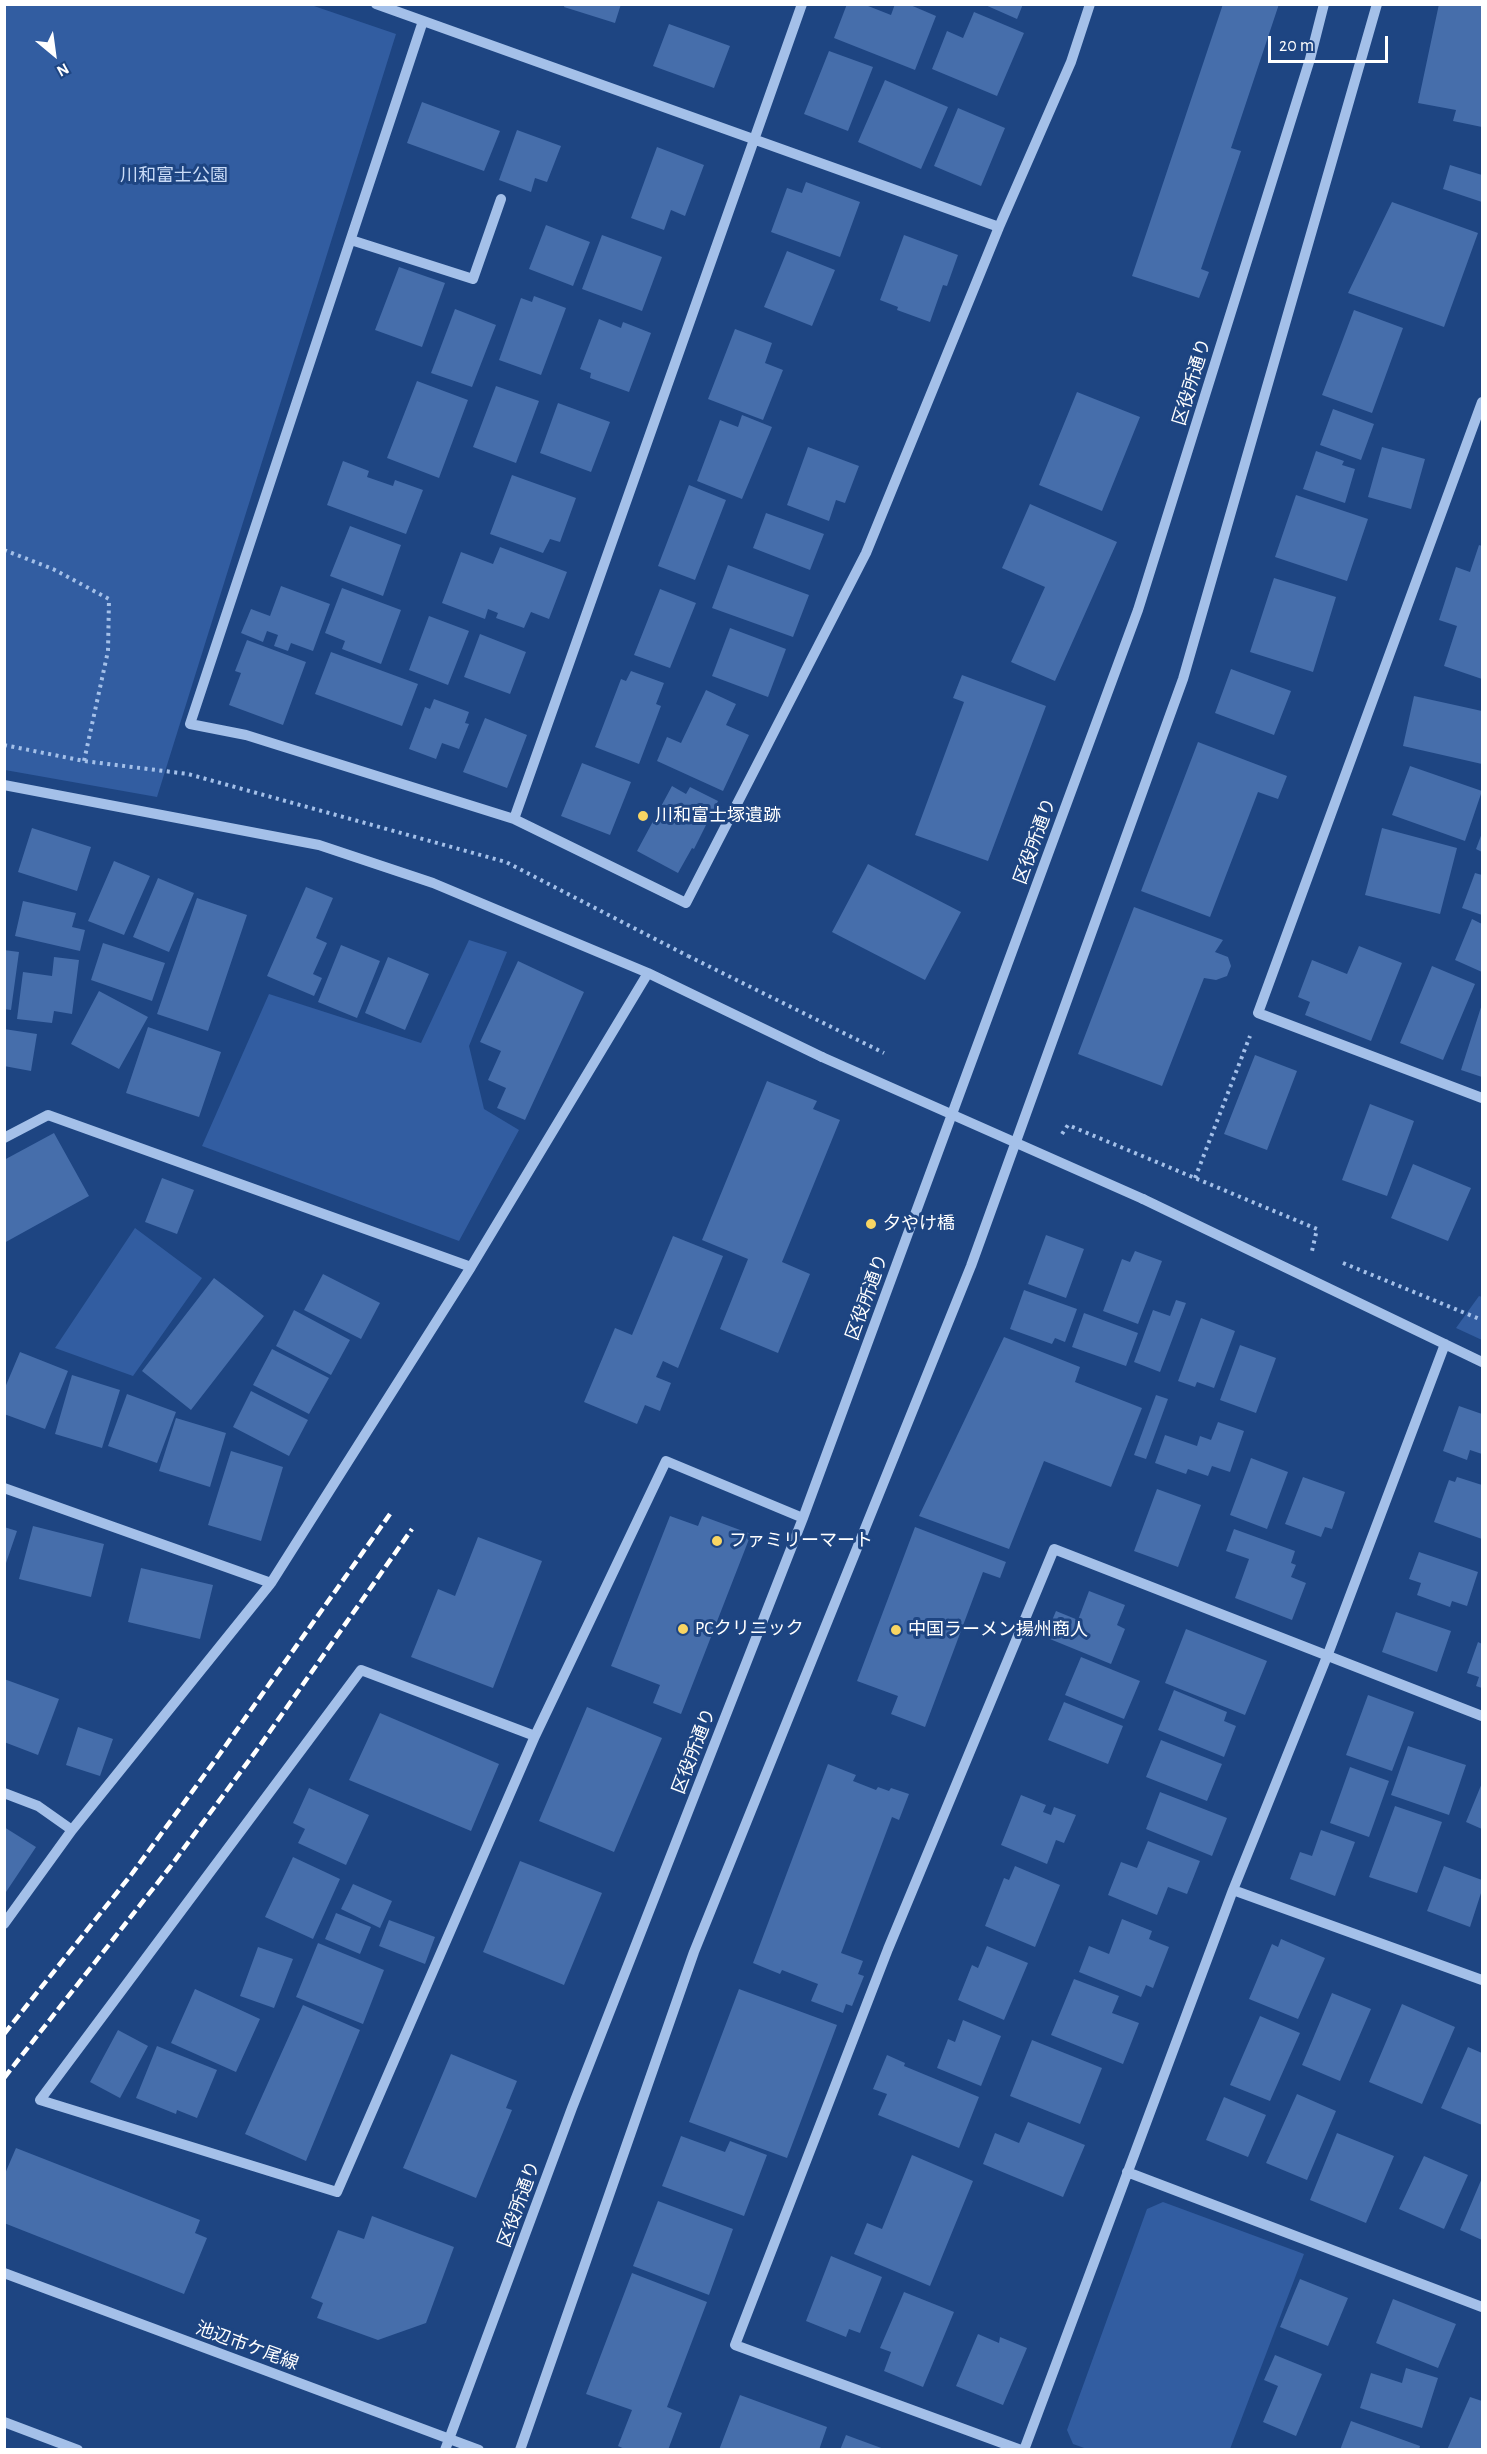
<!DOCTYPE html>
<meta charset="utf-8">
<style>
body{margin:0}
#map{position:relative;width:1487px;height:2454px;overflow:hidden;background:#1e4582;font-family:"Alegreya Sans",sans-serif}
canvas{display:block}
.frame{position:absolute;inset:0;border:6px solid #fff;pointer-events:none}
.north{position:absolute;left:24px;top:24px;width:60px;height:60px;-webkit-text-stroke:4px #1e4582;paint-order:stroke;rotate:151deg;font-size:16px;font-weight:700;line-height:24px;text-align:center;color:#fff}
.north::after{content:'';display:block;margin:auto;width:21px;height:27px;background:#fff;clip-path:polygon(50% 0,100% 100%,50% 72%,0 100%)}
.scale{position:absolute;left:1268px;top:36px;width:120px;height:27px;box-sizing:border-box;border:3px solid #fff;border-top:0;padding-left:8px;font-size:18px;line-height:21px;white-space:nowrap;color:#fff;-webkit-text-stroke:4px #1e4582;paint-order:stroke}
</style>
<div id="map">
<canvas width="1487" height="2454"></canvas>
<div class="frame"></div>
<div class="north">N</div>
<div class="scale">20 m</div>
</div>
<script>
const ctx = document.querySelector('canvas').getContext('2d');
ctx.lineJoin = 'round';
function fillPath(path, color) { ctx.fillStyle = color; ctx.fill(path, 'evenodd'); }
const shape = rows => new Path2D(rows.map(r => 'M' + r).join(''));
function strokePath(path, color, width, dash) { ctx.strokeStyle = color; ctx.lineWidth = width; ctx.lineCap = dash ? 'butt' : 'round'; ctx.setLineDash(dash || []); ctx.stroke(path); }
function label(font, color, halo, rows, align = 'center') {
  ctx.font = font + ' "Alegreya Sans","Noto Sans JP",sans-serif'; ctx.lineWidth = 6; ctx.setLineDash([]); ctx.textBaseline = 'middle'; ctx.strokeStyle = halo; ctx.fillStyle = color; for (const [text, x, y, turn = 0] of rows) {
    ctx.save(); ctx.translate(x, y); ctx.rotate((+turn || 0) * Math.PI / 180); ctx.textAlign = isNaN(turn) ? turn : align; if (halo) ctx.strokeText(text, 0, 0); ctx.fillText(text, 0, 0); ctx.restore();
  }
}
fillPath(shape([
 [4,5,311,5,396,34,157,797,5,770],
 [469,940,507,952,469,1046,484,1109,519,1130,459,1241,202,1146,269,994,421,1043],
 [135,1228,202,1278,133,1376,55,1348],
 [1479,1296,1482,1297,1482,1340,1456,1328],
 [1163,2202,1304,2254,1230,2449,1087,2449,1073,2444,1067,2430,1147,2209]
]), '#325da1');
fillPath(shape([
 [565,4,621,4,615,23,564,7],
 [847,4,863,4,891,15,895,4,908,4,936,16,915,70,834,38],
 [983,4,1023,4,1017,19],
 [1223,4,1279,4,1231,148,1241,151,1201,269,1209,272,1199,298,1132,276],
 [1439,4,1482,4,1482,127,1453,121,1456,110,1418,103],
 [974,12,1024,33,997,96,932,69,947,31,963,38],
 [669,24,730,46,714,88,653,66],
 [829,51,873,67,848,131,804,114],
 [885,80,948,107,921,169,858,142],
 [422,102,500,131,484,171,407,143],
 [958,108,1005,128,981,186,934,166],
 [517,130,561,146,547,182,535,178,531,192,499,180],
 [657,147,704,165,685,216,671,210,664,230,631,218],
 [1450,165,1482,175,1482,202,1443,189],
 [806,182,860,202,840,257,771,232,787,188,802,193],
 [1392,202,1478,233,1444,327,1348,293],
 [546,225,590,242,573,286,529,269],
 [602,235,662,257,642,311,582,289],
 [904,235,958,255,947,286,943,285,930,322,897,310,898,307,880,300],
 [787,251,835,270,812,326,764,307],
 [399,267,445,283,422,347,375,330],
 [534,296,566,308,541,375,499,360,521,298,532,302],
 [455,309,496,325,472,387,431,373],
 [1354,310,1403,328,1372,413,1322,395],
 [599,319,621,328,623,322,651,333,629,392,590,378,591,373,580,369],
 [735,329,772,343,765,363,783,370,763,420,708,399],
 [417,381,468,400,439,478,387,458],
 [496,386,539,401,516,463,473,447],
 [1077,392,1140,417,1102,511,1039,485],
 [558,403,610,422,591,472,540,453],
 [1333,409,1374,424,1361,460,1320,445],
 [742,415,772,427,742,499,697,481,720,420,738,427],
 [808,447,859,466,845,503,836,500,829,521,787,505],
 [1382,447,1425,459,1411,509,1368,497],
 [1316,451,1344,461,1342,465,1355,469,1345,503,1303,489],
 [343,461,369,471,367,477,393,486,395,480,423,490,406,534,327,505],
 [512,475,576,498,560,542,550,539,543,553,490,534],
 [689,485,726,500,695,580,658,566],
 [1296,495,1368,519,1347,581,1275,557],
 [1030,504,1117,542,1055,681,1011,662,1045,587,1002,568],
 [766,513,824,534,810,570,753,548],
 [350,526,401,545,383,596,330,576],
 [1479,545,1482,546,1482,679,1444,666,1457,626,1439,620,1456,567,1470,572],
 [500,547,567,572,549,619,531,612,524,628,496,618,498,613,488,609,485,619,442,603,461,552,493,564],
 [728,565,809,595,793,637,712,608],
 [1274,578,1336,597,1313,672,1250,652],
 [281,586,330,604,313,651,291,643,288,651,274,646,278,635,267,631,263,642,241,633,251,609,270,616],
 [342,588,401,610,381,664,342,649,345,641,325,633],
 [660,589,696,603,670,668,634,655],
 [429,616,469,631,448,685,409,670],
 [730,628,786,649,768,697,712,676],
 [480,634,526,652,510,694,464,677],
 [247,640,306,662,283,725,229,705,241,673,235,671],
 [331,652,418,684,402,726,315,694],
 [1231,669,1291,691,1274,735,1215,713],
 [631,671,664,683,656,704,661,706,639,764,595,747,621,679,626,681],
 [962,675,1046,706,988,861,915,835,964,702,953,698],
 [706,690,736,704,726,725,749,735,723,791,657,761,667,737,681,743],
 [1414,696,1482,711,1482,764,1403,746],
 [434,699,469,712,465,723,469,724,459,749,442,743,436,759,409,749,425,707,430,709],
 [485,718,527,735,507,788,463,772],
 [1198,742,1287,776,1278,799,1258,792,1210,917,1141,891],
 [582,763,631,782,610,835,561,816],
 [1410,766,1482,791,1465,841,1392,815],
 [672,786,686,794,690,787,718,801,694,849,692,848,678,873,637,851],
 [32,828,91,847,77,891,18,872],
 [1382,828,1457,848,1440,914,1365,895],
 [1482,833,1482,852,1476,849],
 [114,861,150,876,124,935,88,921],
 [868,864,961,912,925,980,832,932],
 [1475,873,1482,875,1482,915,1462,908],
 [158,878,194,893,169,952,133,937],
 [306,887,333,898,316,938,327,943,313,974,322,978,314,996,267,976],
 [197,898,247,915,208,1031,157,1014],
 [23,901,76,913,72,927,85,930,80,951,15,936],
 [1134,907,1223,940,1215,952,1228,957,1231,966,1227,976,1216,980,1204,978,1162,1086,1078,1054],
 [1472,919,1482,924,1482,972,1455,960],
 [103,943,165,963,152,1001,91,980],
 [341,945,380,961,357,1018,318,1002],
 [1359,946,1402,963,1371,1041,1305,1015,1310,1002,1298,997,1312,960,1347,974],
 [4,950,19,952,11,1010,4,1009],
 [54,957,79,960,72,1014,54,1011,52,1023,17,1019,23,972,52,976],
 [388,957,429,974,405,1030,365,1013],
 [518,961,584,992,525,1120,497,1108,506,1088,488,1080,501,1051,480,1042],
 [1432,966,1475,984,1443,1060,1400,1043],
 [99,991,148,1017,119,1069,71,1044],
 [1482,1004,1482,1077,1461,1070],
 [148,1027,221,1052,199,1117,126,1093],
 [4,1029,37,1034,31,1071,4,1066],
 [1255,1055,1297,1071,1267,1150,1224,1134],
 [767,1081,817,1101,813,1109,840,1120,782,1262,810,1274,778,1353,720,1329,748,1259,702,1240],
 [1370,1104,1414,1121,1387,1196,1342,1180],
 [54,1133,89,1196,4,1243,4,1160],
 [1413,1164,1471,1188,1448,1241,1391,1218],
 [162,1178,194,1190,177,1234,145,1222],
 [1046,1235,1084,1249,1066,1298,1028,1284],
 [673,1236,723,1256,678,1368,663,1361,656,1377,671,1383,660,1411,645,1405,637,1424,584,1402,615,1328,632,1335],
 [1135,1251,1162,1261,1138,1324,1103,1311,1122,1259,1130,1262],
 [323,1274,380,1303,361,1339,304,1310],
 [214,1278,264,1316,191,1410,142,1371],
 [1024,1290,1077,1309,1065,1342,1055,1338,1052,1344,1010,1329],
 [1176,1300,1186,1303,1160,1372,1134,1362,1153,1310,1170,1316],
 [294,1310,350,1340,331,1375,276,1346],
 [1084,1313,1138,1333,1126,1366,1072,1347],
 [1201,1318,1235,1331,1214,1388,1197,1382,1195,1387,1178,1381],
 [1004,1337,1080,1367,1075,1382,1142,1408,1111,1487,1044,1461,1009,1549,919,1516],
 [1240,1345,1276,1358,1256,1413,1220,1400],
 [272,1349,329,1378,309,1414,253,1385],
 [20,1352,68,1371,45,1429,4,1414,4,1390],
 [72,1375,120,1390,102,1448,55,1434],
 [251,1391,308,1420,289,1456,233,1427],
 [127,1394,176,1412,157,1463,108,1446],
 [1156,1395,1168,1399,1146,1459,1134,1455],
 [1459,1406,1482,1414,1482,1454,1470,1450,1467,1460,1443,1451],
 [176,1418,226,1433,210,1487,159,1471],
 [1218,1422,1244,1431,1230,1472,1212,1466,1208,1476,1188,1469,1186,1474,1155,1463,1165,1435,1197,1446,1200,1436,1211,1440],
 [231,1451,283,1467,261,1541,208,1525],
 [1251,1458,1288,1472,1267,1529,1230,1515],
 [1303,1477,1345,1492,1332,1529,1325,1527,1321,1537,1285,1524],
 [1457,1477,1482,1485,1482,1539,1434,1522,1449,1480,1455,1482],
 [1157,1489,1201,1505,1178,1567,1134,1551],
 [670,1516,698,1526,702,1516,751,1534,681,1714,653,1703,660,1685,611,1666],
 [33,1526,104,1544,91,1597,19,1579],
 [4,1527,17,1531,5,1566,4,1566],
 [915,1527,1006,1562,1000,1578,983,1572,925,1727,891,1714,898,1696,857,1681],
 [1234,1529,1295,1551,1291,1563,1296,1565,1291,1577,1306,1583,1292,1620,1235,1598,1249,1559,1226,1551],
 [478,1537,542,1561,493,1688,411,1657,438,1589,455,1596],
 [1419,1552,1478,1572,1467,1606,1452,1601,1450,1607,1417,1595,1421,1583,1409,1579],
 [141,1568,213,1585,200,1639,128,1622],
 [1089,1591,1125,1605,1117,1625,1125,1629,1111,1664,1045,1637,1056,1611,1078,1620],
 [1396,1612,1451,1631,1437,1672,1382,1652],
 [1186,1629,1267,1661,1245,1715,1165,1683],
 [1478,1642,1482,1644,1482,1688,1476,1686,1479,1677,1467,1673],
 [1081,1657,1140,1681,1124,1719,1065,1695],
 [4,1679,59,1699,38,1755,4,1742],
 [1174,1690,1227,1712,1224,1721,1236,1726,1224,1757,1158,1730],
 [1368,1695,1414,1712,1392,1771,1346,1755],
 [1064,1702,1123,1726,1108,1764,1048,1740],
 [587,1707,662,1738,614,1852,539,1821],
 [380,1713,499,1764,471,1831,349,1780],
 [78,1727,113,1739,100,1776,66,1765],
 [1161,1740,1222,1764,1207,1801,1146,1777],
 [1408,1746,1466,1765,1449,1815,1391,1795],
 [828,1764,856,1775,853,1781,876,1790,878,1787,889,1791,891,1788,909,1794,899,1820,892,1817,841,1953,863,1961,858,1974,864,1976,852,2006,846,2004,843,2013,811,2001,818,1984,782,1970,780,1974,753,1963],
 [1350,1767,1389,1781,1369,1837,1330,1823],
 [1482,1783,1482,1829,1466,1822],
 [309,1788,369,1815,346,1865,298,1843,305,1829,293,1823],
 [1160,1792,1227,1818,1212,1856,1146,1829],
 [1021,1795,1046,1805,1043,1812,1051,1815,1054,1807,1076,1815,1064,1843,1056,1840,1047,1864,1001,1845],
 [1395,1806,1442,1822,1417,1893,1369,1877],
 [4,1827,36,1847,4,1895],
 [1321,1830,1355,1842,1335,1896,1290,1879,1300,1852,1312,1856],
 [1148,1841,1200,1861,1187,1894,1168,1887,1157,1915,1108,1895,1121,1862,1137,1868],
 [293,1857,340,1879,313,1939,265,1917],
 [520,1861,602,1893,564,1985,483,1952],
 [1015,1866,1060,1885,1035,1947,985,1926,1004,1878,1009,1880],
 [1444,1866,1482,1880,1482,1890,1470,1927,1427,1911],
 [353,1884,392,1901,380,1928,341,1909],
 [336,1913,371,1927,360,1954,325,1939],
 [1122,1919,1152,1931,1149,1939,1169,1947,1153,1988,1146,1985,1141,1997,1079,1972,1089,1946,1109,1954],
 [389,1920,435,1937,425,1964,379,1946],
 [1281,1939,1325,1958,1298,2019,1249,1999,1272,1944,1278,1947],
 [318,1943,384,1970,363,2024,296,1997],
 [987,1946,1028,1963,1004,2020,958,2000,972,1965,978,1968],
 [258,1947,293,1959,274,2008,240,1996],
 [1074,1979,1119,1996,1112,2013,1139,2023,1123,2064,1051,2035],
 [195,1989,260,2019,236,2072,171,2043],
 [739,1989,837,2025,787,2158,689,2122],
 [1332,1993,1371,2009,1340,2081,1302,2065],
 [1402,2004,1455,2027,1422,2104,1369,2082],
 [303,2005,360,2030,306,2161,245,2134],
 [1260,2016,1300,2033,1270,2101,1230,2085],
 [963,2020,1001,2036,981,2086,937,2068,948,2039,955,2042],
 [118,2030,148,2046,120,2098,90,2082],
 [1032,2040,1102,2068,1080,2124,1010,2096],
 [157,2046,217,2070,197,2118,177,2110,176,2114,136,2098],
 [1468,2047,1482,2053,1482,2125,1441,2108],
 [451,2054,517,2081,506,2108,512,2110,476,2198,403,2168],
 [887,2055,905,2063,904,2066,979,2097,959,2148,878,2115,887,2094,873,2089],
 [1297,2094,1336,2111,1307,2180,1266,2163],
 [1224,2097,1266,2115,1248,2157,1206,2140],
 [1028,2122,1085,2145,1063,2197,983,2164,995,2133,1019,2143],
 [1337,2133,1394,2156,1366,2223,1310,2200],
 [681,2136,725,2152,730,2141,767,2155,744,2216,662,2186],
 [16,2148,200,2220,195,2233,207,2238,184,2294,4,2223,4,2176],
 [912,2155,973,2181,930,2286,854,2254,867,2223,882,2229],
 [1424,2156,1468,2175,1444,2229,1399,2209],
 [1482,2178,1482,2240,1460,2230],
 [658,2201,733,2229,709,2295,633,2266],
 [372,2216,454,2247,426,2323,378,2340,317,2318,323,2303,311,2298,338,2230,364,2239],
 [831,2256,882,2277,860,2333,849,2329,846,2337,806,2321],
 [632,2273,707,2302,667,2407,682,2413,668,2450,627,2450,618,2446,632,2410,586,2394],
 [1300,2279,1348,2298,1328,2346,1280,2327],
 [904,2292,954,2312,923,2387,884,2371,891,2352,880,2348],
 [1393,2299,1456,2324,1438,2368,1376,2343],
 [978,2334,999,2343,1000,2337,1027,2348,1003,2405,956,2386],
 [1275,2355,1322,2374,1296,2436,1263,2422,1278,2386,1264,2380],
 [1406,2368,1438,2378,1422,2428,1360,2408,1371,2373,1402,2383],
 [740,2395,827,2427,819,2450,719,2450],
 [1470,2397,1482,2401,1482,2450,1447,2450],
 [1351,2421,1420,2446,1419,2450,1340,2450],
 [846,2435,884,2449,884,2450,840,2450]
]), '#466eab');
strokePath(shape([
 [4,550,53,569,109,599,108,651,84,761],
 [4,745,84,761,188,774,506,862,688,956],
 [1062,1134,1068,1125,1317,1229,1312,1251],
 [1195,1178,1250,1036],
 [1343,1263,1482,1320]
]), '#a4c0e9', 4, [3, 4.5]);
strokePath(shape([
 [376,4,999,227],
 [423,21,190,724,246,735,514,819,686,903,866,553,999,227,1071,62,1090,4],
 [351,240,473,279,501,199],
 [1482,402,1258,1013,1482,1098],
 [4,785,319,845,433,883,648,973,822,1057],
 [514,819,802,4],
 [4,1138,48,1115,471,1267],
 [1143,1199,1482,1362],
 [4,1488,271,1583],
 [535,1736,361,1670,40,2100,337,2192,535,1736,666,1461,803,1518],
 [4,1793,38,1806,72,1830],
 [1233,1890,1482,1980],
 [4,1924,72,1830,271,1583,471,1267,648,973],
 [1127,2172,1482,2307],
 [4,2273,479,2450],
 [4,2422,78,2450],
 [445,2450,572,2108,803,1518,1138,610,1310,59,1324,4],
 [520,2450,694,1952,971,1266,1183,679,1377,4],
 [1021,2450,735,2345,888,1949,1054,1549,1482,1716],
 [1024,2450,1233,1890,1328,1654,1445,1344]
]), '#a4c0e9', 10);
strokePath(shape([
 [4,2034,131,1875,219,1755,390,1514],
 [4,2078,170,1867,259,1747,412,1529]
]), '#fff', 4.5, [10, 4.5]);
strokePath(shape([
 [688,956,884,1053]
]), '#a4c0e9', 4, [3, 4.5]);
strokePath(shape([
 [822,1057,1143,1199]
]), '#a4c0e9', 10);
for (const [x, y, r, color] of [
 [643,816,6,"#f8d563"],
 [871,1224,6,"#f8d563"],
 [717,1541,6,"#f8d563"],
 [683,1629,6,"#f8d563"],
 [896,1630,6,"#f8d563"]
]) { const dot = new Path2D(); dot.arc(x, y, r, 0, 2 * Math.PI); ctx.fillStyle = color; ctx.fill(dot); strokePath(dot, '#1e4582', 2); }
label('18px', '#c9dbf7', '#1e4582', [
 ["川和富士公園",174,176]
]);
label('18px', '#fff', '#1e4582', [
 ["区役所通り",1192,382,-73],
 ["区役所通り",1035,841,-70],
 ["区役所通り",867,1297,-70],
 ["区役所通り",694,1751,-69],
 ["区役所通り",519,2204,-70],
 ["池辺市ケ尾線",247,2346,20]
]);
label('18px', '#fff', '#1e4582', [
 ["川和富士塚遺跡",655,816],
 ["夕やけ橋",883,1224],
 ["ファミリーマート",729,1541],
 ["PCクリニック",695,1629],
 ["中国ラーメン揚州商人",908,1630]
], 'left');
</script>
